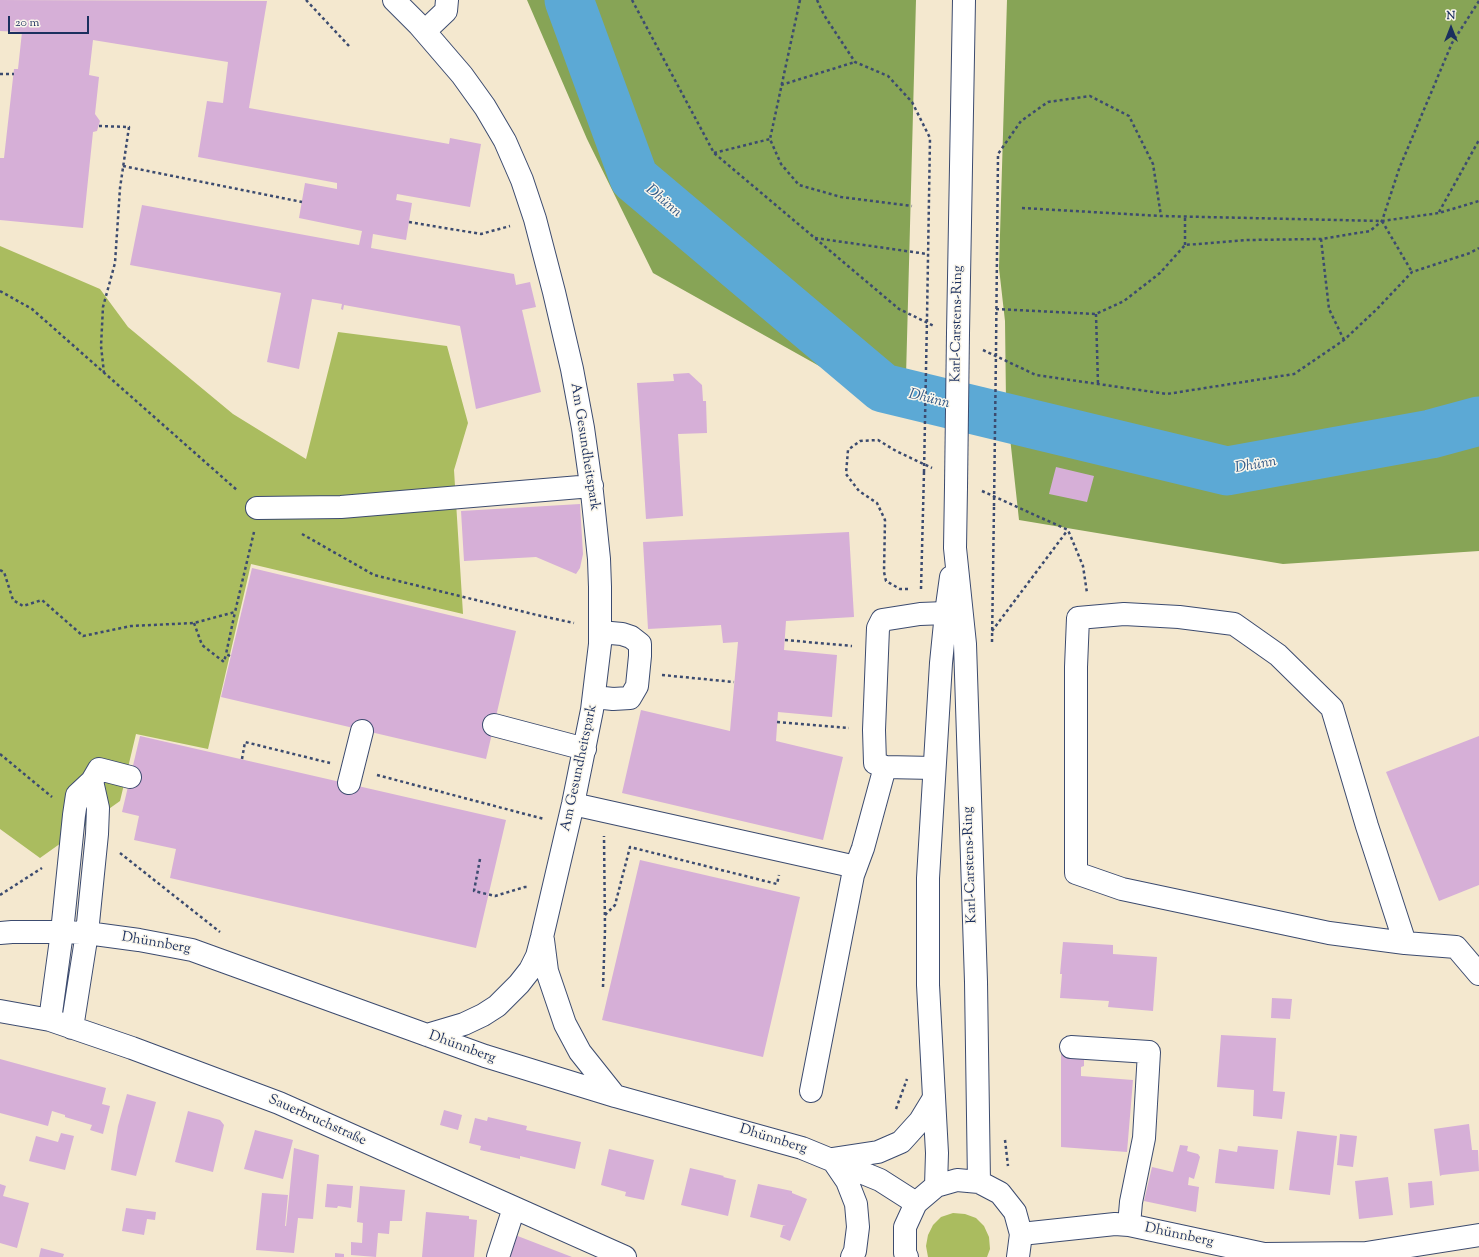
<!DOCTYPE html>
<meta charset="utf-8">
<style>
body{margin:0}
#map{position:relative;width:1479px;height:1257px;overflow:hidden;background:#f4e8cf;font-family:"Sorts Mill Goudy",serif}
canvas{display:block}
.north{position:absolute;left:1431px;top:8px;width:40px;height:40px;-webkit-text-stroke:3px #fbf7ec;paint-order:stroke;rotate:0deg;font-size:11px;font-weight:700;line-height:16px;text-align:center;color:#1b2f5e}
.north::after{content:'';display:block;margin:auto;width:14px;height:18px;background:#1b2f5e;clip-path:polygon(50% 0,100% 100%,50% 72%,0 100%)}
.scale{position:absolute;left:8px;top:16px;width:81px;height:18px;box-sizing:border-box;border:2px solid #1b2f5e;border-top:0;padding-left:5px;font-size:12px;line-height:14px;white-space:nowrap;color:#1b2f5e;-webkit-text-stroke:3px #fbf7ec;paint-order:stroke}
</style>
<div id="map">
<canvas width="1479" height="1257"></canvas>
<div class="north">N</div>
<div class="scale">20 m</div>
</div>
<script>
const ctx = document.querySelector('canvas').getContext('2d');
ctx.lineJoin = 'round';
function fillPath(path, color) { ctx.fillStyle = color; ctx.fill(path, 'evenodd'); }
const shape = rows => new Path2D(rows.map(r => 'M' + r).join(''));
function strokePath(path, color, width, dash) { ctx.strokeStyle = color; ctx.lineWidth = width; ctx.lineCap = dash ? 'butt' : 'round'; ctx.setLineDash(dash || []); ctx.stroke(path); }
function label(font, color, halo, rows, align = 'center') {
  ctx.font = font + ' "Sorts Mill Goudy",serif'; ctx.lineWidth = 3; ctx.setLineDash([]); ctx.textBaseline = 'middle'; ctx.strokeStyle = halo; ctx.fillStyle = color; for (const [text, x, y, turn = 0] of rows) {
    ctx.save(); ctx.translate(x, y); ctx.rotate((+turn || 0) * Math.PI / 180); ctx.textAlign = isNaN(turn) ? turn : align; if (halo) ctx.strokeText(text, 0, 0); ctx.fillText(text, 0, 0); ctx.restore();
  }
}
fillPath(shape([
 [0,246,100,289,128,327,233,414,306,459,338,332,447,346,468,423,454,470,463,614,251,564,208,749,136,734,120,801,40,858,0,829],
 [953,1213,965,1214,976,1218,984,1226,989,1237,990,1249,987,1257,928,1257,926,1246,928,1235,933,1225,941,1217]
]), '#aabc5f');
fillPath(shape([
 [527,0,916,0,905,414,653,273,587,139],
 [1007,0,1479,0,1479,551,1283,564,1019,520,1006,401,1005,321,999,268]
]), '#87a456');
strokePath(shape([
 [569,0,634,178,883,388,1227,471,1431,434,1479,421]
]), '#5ca9d5', 49);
fillPath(shape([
 [0,0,267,1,249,108,449,144,450,138,481,144,470,207,397,194,396,200,412,203,406,240,373,234,371,248,514,274,516,285,530,282,536,307,522,310,541,392,476,409,460,326,344,305,343,310,341,309,342,304,312,299,299,369,267,362,281,293,130,265,142,205,359,245,362,231,299,218,305,183,337,189,337,183,198,157,207,101,223,103,228,62,93,40,89,75,99,77,95,114,100,121,97,131,93,132,83,228,0,220,0,158,4,158,14,69,18,69,22,32,0,31],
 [689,373,702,385,703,401,706,401,707,433,678,434,683,516,646,519,637,383,674,381,673,374],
 [1056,467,1094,476,1087,502,1049,494],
 [580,504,583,554,580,568,576,574,536,557,464,561,461,511],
 [849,532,854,617,786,621,784,650,837,655,832,717,778,712,776,741,843,757,823,840,622,793,641,710,730,731,738,642,723,643,721,625,648,629,643,542],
 [252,568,516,631,486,759,221,697],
 [140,736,506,820,476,948,170,878,176,849,134,840,139,816,122,812],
 [1479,736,1479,885,1439,901,1386,772],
 [640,860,800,897,763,1057,602,1020],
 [1063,942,1113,945,1113,954,1157,957,1153,1011,1108,1007,1109,1001,1060,998,1062,974,1060,974],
 [1272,998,1292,999,1290,1019,1271,1018],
 [1221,1035,1276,1038,1273,1091,1285,1092,1282,1119,1253,1116,1254,1090,1217,1087],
 [1061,1051,1084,1052,1084,1066,1081,1067,1081,1076,1133,1080,1127,1152,1061,1147],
 [0,1059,106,1088,102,1104,110,1106,103,1134,90,1130,92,1125,65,1117,65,1115,52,1111,48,1126,0,1113],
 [127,1094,156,1102,136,1176,111,1170,118,1126],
 [444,1110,462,1115,458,1130,440,1125],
 [188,1111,220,1120,224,1125,213,1172,175,1162],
 [488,1117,527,1126,526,1130,581,1142,575,1169,520,1156,520,1159,480,1150,481,1146,469,1143,475,1118,487,1121],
 [1469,1124,1472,1150,1478,1150,1479,1171,1442,1175,1440,1176,1434,1129],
 [255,1130,293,1140,283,1179,244,1169],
 [1297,1131,1337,1136,1330,1195,1289,1190],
 [61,1133,74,1136,65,1170,29,1161,36,1136,58,1142],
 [1340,1134,1357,1136,1353,1167,1337,1165],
 [1180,1145,1188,1146,1187,1151,1198,1154,1200,1157,1194,1179,1189,1177,1188,1185,1199,1187,1196,1212,1144,1201,1152,1167,1173,1172],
 [1238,1146,1278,1150,1274,1189,1215,1183,1219,1149,1237,1152],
 [294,1148,319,1155,313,1219,298,1218,294,1253,256,1250,262,1193,288,1195,285,1226,286,1226],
 [609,1149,654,1160,644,1200,625,1196,626,1192,601,1185],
 [690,1168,724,1176,723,1177,736,1180,728,1216,681,1205],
 [1388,1177,1393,1215,1359,1219,1355,1181],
 [1432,1181,1434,1205,1410,1208,1408,1183],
 [0,1184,6,1186,3,1196,29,1203,17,1248,0,1243],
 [327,1184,353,1186,351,1208,338,1206,337,1208,325,1207],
 [758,1184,792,1191,792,1193,807,1199,790,1241,780,1237,783,1226,786,1226,750,1217],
 [360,1186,405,1190,402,1221,390,1221,389,1234,378,1233,376,1257,351,1255,351,1242,362,1243,363,1223,357,1222],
 [126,1208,156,1212,155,1220,147,1219,144,1235,122,1231],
 [426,1212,469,1216,469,1219,477,1220,474,1257,422,1257],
 [515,1235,572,1257,506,1257],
 [41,1248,64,1254,63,1257,39,1257],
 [335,1253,344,1254,344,1257,335,1257]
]), '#d6afd7');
const minor = shape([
 [394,0,419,25,462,75,485,107,505,141,522,180,535,219,554,292,572,369,583,428,592,492,599,559,600,587,600,644,592,710,573,804,542,937,537,956,530,970,519,984,497,1006,483,1015,464,1024,427,1035],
 [425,31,446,11,447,0],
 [257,508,341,507,592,486],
 [594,697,613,699,630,698,637,686,640,656,640,644,631,637,622,634,600,632],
 [494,725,585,749],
 [885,767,934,768],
 [349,783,362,731],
 [573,804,856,867],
 [0,933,12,932,62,932,87,933,139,940,192,950,485,1056,615,1096,802,1148,880,1180,916,1203],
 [543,940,547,971,565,1024,580,1052,615,1096],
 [1405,943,1367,826,1332,708,1278,655,1234,624,1179,617,1124,614,1078,618,1076,667,1076,873,1122,889,1329,933,1405,943,1456,947,1479,974],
 [0,1011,50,1020,132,1048,279,1103,625,1257],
 [50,1020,62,932,74,815,77,795,92,781,99,769,130,777],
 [72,1028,87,933,97,834,98,808,92,781],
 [1071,1047,1149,1052,1144,1138,1131,1202,1129,1225],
 [811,1091,853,875,863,848,885,767,875,763,874,730,878,628,882,620,920,614,946,613],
 [832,1159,878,1152,901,1142,920,1121,934,1098],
 [832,1159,847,1181,856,1204,858,1227,855,1251,852,1257],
 [1021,1234,1115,1224,1129,1225,1264,1254,1366,1253,1479,1235],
 [498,1257,514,1208]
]);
const major = shape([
 [958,333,964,0],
 [956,487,955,548,965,644,976,982,979,1182],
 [936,1186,937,1153,928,985,928,878,941,663,946,613,951,577],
 [907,1257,905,1253,905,1227,916,1203,936,1186,957,1180,979,1182,1000,1193,1015,1212,1021,1234,1018,1257]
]);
strokePath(minor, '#3c4b6f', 24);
strokePath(major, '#3c4b6f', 24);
strokePath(shape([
 [306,0,349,46],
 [632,0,714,153,899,309,934,326],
 [800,0,770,139,781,164,799,185,841,197,912,206],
 [817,0,824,15,855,62,888,76,912,102,930,138,927,318],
 [0,74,14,74],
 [781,85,855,62],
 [99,126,129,127,120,188,115,263,103,307,101,346,104,373],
 [714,153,770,139],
 [123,166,302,202],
 [1022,208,1161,216,1382,221,1439,213,1479,201],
 [1439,212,1479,140],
 [1382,221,1412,272],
 [409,222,481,234,510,226],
 [815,238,927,254],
 [1321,239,1329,309,1344,340],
 [1185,245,1185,216],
 [0,291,32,309,238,491],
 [996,309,1096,314,1124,301,1160,273,1185,245,1248,240,1321,239,1370,231,1382,221,1399,169,1452,43,1479,1],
 [1096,314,1098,384],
 [983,350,1036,375,1167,394,1294,374,1344,340,1377,309,1412,272,1470,253,1479,248],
 [996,351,998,154,1021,121,1048,102,1090,96,1129,116,1153,164,1161,216],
 [982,491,1068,530,1083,566,1087,593],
 [302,534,374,575,537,615,574,623],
 [0,570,4,572,13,600,23,606,42,600,83,636,131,626,194,623,235,612,254,532],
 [908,589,900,589,886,581,884,572,885,520,877,503,859,491,846,474,848,450,860,441,878,440,896,451,932,468],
 [921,589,924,472],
 [194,623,202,645,224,662,226,654],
 [992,631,1067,531],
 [785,640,852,646],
 [992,642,994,506],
 [230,656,226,654,235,612],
 [662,675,734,682],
 [777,722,849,728],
 [0,754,52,797],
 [242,759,245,742,330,763],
 [377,775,544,819],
 [120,853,220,932],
 [480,859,474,891,495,896,525,887,528,887],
 [0,895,42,868],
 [605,915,615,905,630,847,777,884,779,875],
 [603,987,605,930,604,836],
 [896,1109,907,1079],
 [1005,1140,1008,1166]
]), '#3c4b6f', 2.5, [3, 3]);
strokePath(minor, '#fff', 22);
strokePath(major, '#fff', 22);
const majorBridge = shape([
 [956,487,958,333]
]);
strokePath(majorBridge, '#3c4b6f', 24, []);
strokePath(shape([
 [924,472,927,318],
 [994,506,996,351]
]), '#3c4b6f', 2.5, [3, 3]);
strokePath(majorBridge, '#fff', 22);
label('14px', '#1b2f5e', '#fbf7ec', [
 ["Karl-Carstens-Ring",958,324,-89],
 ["Am Gesundheitspark",584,447,81],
 ["Am Gesundheitspark",580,768,-78],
 ["Karl-Carstens-Ring",971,865,-92],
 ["Dhünnberg",156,944,10],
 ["Dhünnberg",462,1048,20],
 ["Sauerbruchstraße",317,1121,24],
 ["Dhünnberg",773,1140,17],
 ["Dhünnberg",1179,1236,12]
]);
label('italic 15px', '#325a88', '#fbf7ec', [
 ["Dhünn",663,202,40],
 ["Dhünn",929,400,14],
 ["Dhünn",1256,466,-10]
]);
</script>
